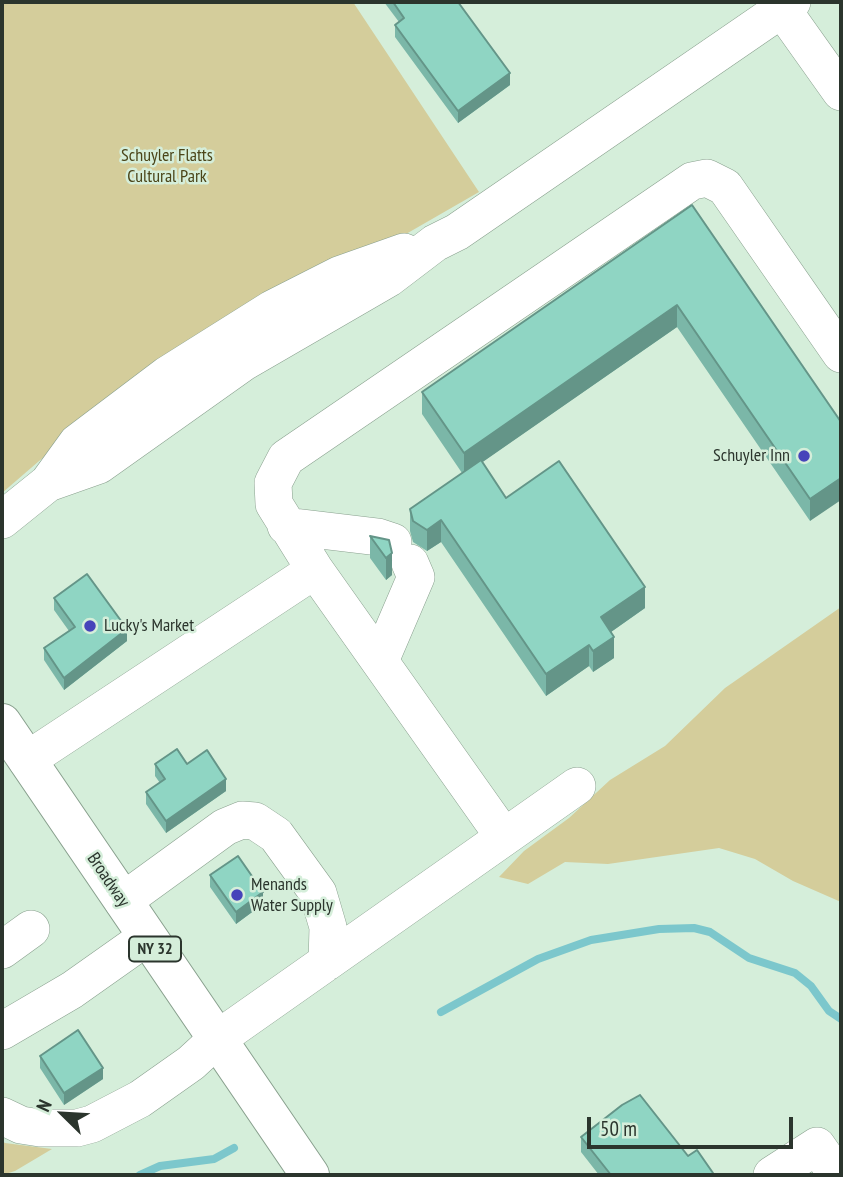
<!DOCTYPE html>
<style>
body{margin:0}
#map{position:relative;width:843px;height:1177px;overflow:hidden;background:#d5eeda;font-family:"PT Sans Narrow",sans-serif}
canvas{display:block}
.frame{position:absolute;inset:0;border:4px solid #2b352d;pointer-events:none}
.north{position:absolute;left:28px;top:1079px;width:70px;height:70px;-webkit-text-stroke:5px #d5eeda;paint-order:stroke;rotate:294deg;font-size:19px;font-weight:700;line-height:28px;text-align:center;color:#2b352d}
.north::after{content:'';display:block;margin:auto;width:24px;height:32px;background:#2b352d;clip-path:polygon(50% 0,100% 100%,50% 72%,0 100%)}
.scale{position:absolute;left:587px;top:1117px;width:206px;height:32px;box-sizing:border-box;border:4px solid #2b352d;border-top:0;padding-left:9px;font-size:21px;line-height:24px;white-space:nowrap;color:#2b352d;-webkit-text-stroke:5px #d5eeda;paint-order:stroke}
</style>
<div id="map">
<canvas width="843" height="1177"></canvas>
<div class="frame"></div>
<div class="north">N</div>
<div class="scale">50 m</div>
</div>
<script>
const ctx = document.querySelector('canvas').getContext('2d');
ctx.lineJoin = 'round';
function fillPath(path, color) { ctx.fillStyle = color; ctx.fill(path, 'evenodd'); }
const shape = rows => new Path2D(rows.map(r => 'M' + r).join(''));
function strokePath(path, color, width, dash) { ctx.strokeStyle = color; ctx.lineWidth = width; ctx.lineCap = dash ? 'butt' : 'round'; ctx.setLineDash(dash || []); ctx.stroke(path); }
function label(font, color, halo, rows, align = 'center') {
  ctx.font = font + ' "PT Sans Narrow",sans-serif'; ctx.lineWidth = 5; ctx.setLineDash([]); ctx.textBaseline = 'middle'; ctx.strokeStyle = halo; ctx.fillStyle = color; for (const [text, x, y, turn = 0] of rows) {
    ctx.save(); ctx.translate(x, y); ctx.rotate((+turn || 0) * Math.PI / 180); ctx.textAlign = isNaN(turn) ? turn : align; if (halo) ctx.strokeText(text, 0, 0); ctx.fillText(text, 0, 0); ctx.restore();
  }
}
fillPath(shape([
 [2,2,353,2,479,192,406,234,347,259,53,449,2,493],
 [841,607,841,902,793,881,755,859,719,848,608,864,565,862,528,884,499,877,524,851,569,818,610,780,665,746,725,688],
 [2,1141,5,1143,52,1149,15,1171,2,1175]
]), '#d4cd9b');
strokePath(shape([
 [441,1012,538,959,591,940,659,929,694,928,710,932,749,958,795,973,811,986,829,1011,841,1019],
 [140,1175,160,1166,214,1159,234,1148]
]), '#7cc7cc', 8);
const minor = shape([
 [782,9,841,92],
 [48,483,99,465,244,362,389,278,435,243,457,232,792,2],
 [2,520,48,483,77,443,167,375,272,309,339,275,404,252],
 [286,526,378,537,393,542],
 [315,570,504,837],
 [380,661,416,577,410,563],
 [27,760,315,570,274,504,273,483,286,458,692,181,707,178,725,187,841,354],
 [123,901,225,827,242,820,255,821,276,835,318,893,328,927,327,962],
 [2,950,31,929],
 [2,1031,72,990,147,937],
 [2,1116,21,1125,40,1128,77,1128,92,1124,140,1099,191,1063,216,1040,577,786],
 [772,1175,817,1146,837,1175]
]);
const major = shape([
 [2,723,310,1175]
]);
strokePath(minor, '#89a08e', 38);
strokePath(major, '#89a08e', 40);
strokePath(minor, '#fff', 37);
strokePath(major, '#fff', 38);
fillPath(shape([
 [384,2,458,2,510,85,458,123,395,37,395,25,399,22],
 [692,205,841,422,810,521,677,327,482,462,506,498,645,608,611,632,614,658,593,672,589,666,546,696,441,542,427,551,413,542,410,531,410,509,462,473,422,414,422,392],
 [370,536,389,540,392,575,386,580,370,558],
 [54,598,127,641,64,690,44,660,44,648,69,631,54,610],
 [155,764,187,764,226,791,166,833,146,804,146,792,160,783,155,776],
 [210,875,263,904,236,924,210,887],
 [40,1056,103,1079,64,1105,40,1068],
 [581,1137,688,1156,713,1175,599,1175,581,1152]
]), '#7bb7a8');
fillPath(shape([
 [510,73,510,85,458,123,458,111],
 [677,305,677,327,464,475,464,453],
 [841,478,841,500,810,521,810,499],
 [441,520,441,542,427,551,427,530],
 [392,553,392,575,386,580,386,558],
 [645,587,645,608,601,639,601,617],
 [127,629,127,641,64,690,64,678],
 [614,637,614,658,593,672,593,651],
 [589,645,589,666,546,696,546,674],
 [226,779,226,791,166,833,166,821],
 [263,892,263,904,236,924,236,912],
 [103,1068,103,1079,64,1105,64,1093]
]), '#649588');
const building = shape([
 [393,2,458,2,510,73,458,111,395,25,404,18,393,2],
 [692,205,841,422,841,478,810,499,677,305,464,453,422,392,692,205],
 [481,460,506,498,559,461,645,587,601,617,614,637,593,651,589,645,546,674,441,520,427,530,413,521,410,509,481,460],
 [370,536,389,540,392,553,386,558,370,536],
 [87,574,127,629,64,678,44,648,75,627,54,598,87,574],
 [177,749,187,764,207,750,226,779,166,821,146,792,165,779,155,764,177,749],
 [238,856,263,892,236,912,210,875,238,856],
 [78,1030,103,1068,64,1093,40,1056,78,1030],
 [640,1095,688,1156,697,1150,713,1173,710,1175,611,1175,581,1137,622,1105,640,1095]
]);
fillPath(building, '#8fd5c3');
strokePath(building, '#649588', 2);
for (const [x, y, r, color] of [
 [804,456,7,"#4644ba"],
 [90,626,7,"#4644ba"],
 [237,895,7,"#4644ba"]
]) { const dot = new Path2D(); dot.arc(x, y, r, 0, 2 * Math.PI); ctx.fillStyle = color; ctx.fill(dot); strokePath(dot, '#d5eeda', 2.5); }
for (const [x, y, w] of [
 [155,949,52]
]) { const box = new Path2D(); box.roundRect(x - w / 2, y - 12.5, w, 25, 5); ctx.fillStyle = '#d5eeda'; ctx.fill(box); strokePath(box, '#2b352d', 2); }
label('bold 16px', '#2b352d', null, [
 ["NY 32",155,949]
]);
label('18px', '#4b4519', '#d5eeda', [
 ["Schuyler Flatts",167,156],
 ["Cultural Park",167,177]
]);
label('18px', '#2b352d', '#d5eeda', [
 ["Schuyler Inn",790,456,"right"],
 ["Lucky's Market",104,626],
 ["Menands",251,885],
 ["Water Supply",251,906]
], 'left');
label('18px', '#2b352d', '#d5eeda', [
 ["Broadway",108,880,56]
]);
</script>
